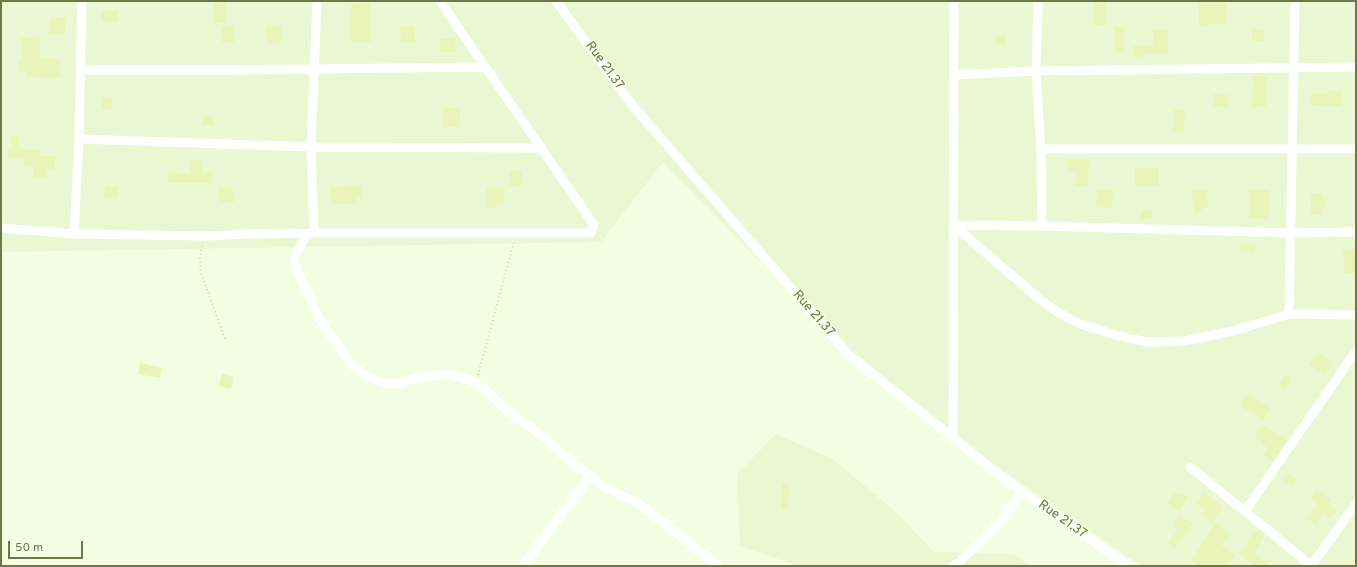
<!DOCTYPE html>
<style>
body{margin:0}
#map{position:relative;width:1357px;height:567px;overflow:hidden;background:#f3fde2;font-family:Overpass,sans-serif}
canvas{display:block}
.frame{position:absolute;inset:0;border:2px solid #707647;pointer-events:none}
.scale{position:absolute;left:8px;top:541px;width:75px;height:18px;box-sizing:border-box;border:2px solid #707647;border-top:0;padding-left:5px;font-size:12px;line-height:14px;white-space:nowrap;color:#707647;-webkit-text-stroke:3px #f7ffe9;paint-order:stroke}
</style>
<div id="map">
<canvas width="1357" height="567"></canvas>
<div class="frame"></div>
<div class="scale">50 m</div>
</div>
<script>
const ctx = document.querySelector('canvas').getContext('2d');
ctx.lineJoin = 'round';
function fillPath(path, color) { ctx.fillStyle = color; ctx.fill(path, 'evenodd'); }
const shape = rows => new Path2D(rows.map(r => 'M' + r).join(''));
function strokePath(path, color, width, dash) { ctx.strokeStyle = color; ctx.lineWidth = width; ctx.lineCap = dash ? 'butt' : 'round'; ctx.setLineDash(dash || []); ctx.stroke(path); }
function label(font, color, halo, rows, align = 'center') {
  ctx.font = font + ' Overpass,sans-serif'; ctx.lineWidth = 3; ctx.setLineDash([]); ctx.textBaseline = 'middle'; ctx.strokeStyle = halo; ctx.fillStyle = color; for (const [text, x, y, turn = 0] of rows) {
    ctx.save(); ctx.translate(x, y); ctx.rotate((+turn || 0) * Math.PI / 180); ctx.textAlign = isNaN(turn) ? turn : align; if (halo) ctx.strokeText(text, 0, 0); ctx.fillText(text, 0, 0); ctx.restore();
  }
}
fillPath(shape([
 [1,1,1356,1,1356,566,1141,566,888,391,663,162,601,242,1,252],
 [776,434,833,459,897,513,934,552,1013,554,1030,566,798,566,740,546,737,474]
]), '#ebf7d3');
fillPath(shape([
 [213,1,226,1,226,23,214,23],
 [1199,1,1227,1,1227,24,1209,24,1209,26,1199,26],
 [1094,2,1106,2,1106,25,1094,25],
 [370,3,371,42,350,42,351,4],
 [118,10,118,22,101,22,101,11],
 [50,17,65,17,65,34,50,34],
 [267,25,282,26,281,44,266,43],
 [221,26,234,26,234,43,222,43],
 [400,26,415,26,415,43,401,43],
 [1123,26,1125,51,1115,52,1114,27],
 [1153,29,1168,29,1168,54,1142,54,1142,57,1134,57,1133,46,1153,45],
 [1252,29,1264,29,1264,41,1252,41],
 [996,35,1006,35,1006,45,996,45],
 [39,36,41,59,59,58,61,78,42,79,42,77,27,77,27,72,19,72,19,60,23,60,21,38],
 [455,38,456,52,440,52,439,39],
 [1253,76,1267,76,1266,107,1252,106],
 [1328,91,1342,91,1341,106,1310,105,1311,93,1328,94],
 [1213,94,1229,95,1228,107,1213,106],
 [102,98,112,98,112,109,102,109],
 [443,108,460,108,460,127,443,127],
 [1174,109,1185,110,1184,133,1173,132],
 [203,117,213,117,213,126,203,126],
 [11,136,19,136,20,150,39,149,39,156,55,156,55,169,47,169,47,177,33,177,33,166,24,166,23,159,9,159,8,150,12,150],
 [202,159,202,173,211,172,212,183,167,183,168,172,190,174,190,160],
 [1067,159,1089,159,1088,186,1075,186,1076,172,1068,172],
 [1135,168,1159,168,1159,186,1135,186],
 [509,171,522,171,522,186,509,186],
 [361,185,362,197,355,198,355,204,331,204,331,187],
 [105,186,117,186,117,199,104,198],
 [219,187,233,188,234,203,228,202,227,201,219,203],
 [504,187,505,204,497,205,497,208,487,209,486,188],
 [1097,189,1113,190,1112,208,1096,207],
 [1207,189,1208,207,1202,208,1202,211,1194,212,1192,190],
 [1250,190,1269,190,1270,219,1249,219],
 [1311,193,1322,193,1322,198,1325,198,1325,209,1321,209,1321,215,1311,215],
 [1152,209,1152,219,1141,219,1141,210],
 [1240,244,1255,245,1255,253,1240,252],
 [1356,249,1356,273,1344,273,1343,250],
 [1318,352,1333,363,1325,375,1309,365],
 [140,363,162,368,160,378,138,374],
 [222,374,234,377,231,389,219,386],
 [1286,374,1292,378,1285,390,1278,386],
 [1247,394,1270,408,1263,420,1240,406],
 [1262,424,1287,440,1273,460,1264,455,1268,448,1262,444,1263,442,1254,436],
 [1287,473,1297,479,1293,486,1282,480],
 [782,482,789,483,788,509,781,509],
 [1316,490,1331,500,1328,504,1338,510,1330,519,1323,514,1316,524,1307,519,1317,504,1310,499],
 [1174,493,1179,496,1181,493,1188,497,1179,511,1168,504],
 [1204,493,1223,506,1212,522,1201,515,1205,509,1197,504],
 [1180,515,1193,524,1175,548,1168,543,1178,529,1173,525],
 [1216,523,1230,533,1221,545,1235,555,1227,566,1200,566,1191,561],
 [1255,530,1264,536,1254,553,1271,566,1256,566,1239,554]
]), '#eaf4b8');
strokePath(shape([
 [202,246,200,258,201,273,225,339],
 [478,375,514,242]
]), '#cfd99b', 2, [1, 3]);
strokePath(shape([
 [556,1,633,106,848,354,1011,484,1128,566],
 [1038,1,1036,71,1041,149,1042,226],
 [81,70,224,70,486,67],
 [954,75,1036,71,1356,67],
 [79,139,311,147,542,148],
 [1041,149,1356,149],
 [953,225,1043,302,1059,313,1080,324,1109,333,1131,339,1149,342,1185,341,1233,331,1289,314,1356,315],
 [953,225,1042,226,1290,233,1356,232],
 [1,228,74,234,207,236,248,234,314,233,591,233,594,225,440,1],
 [314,233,311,147,317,1],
 [74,234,79,139,82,1],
 [308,234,296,252,294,260,295,266,320,320,350,363,368,377,384,383,397,384,413,379,447,374,470,380,486,390,506,410,545,438,564,456,604,487,640,504,718,566],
 [1289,314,1295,1],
 [953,439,954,1],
 [1190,467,1312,566],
 [1245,511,1356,351],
 [523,566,590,476],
 [953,566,959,562,1001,521,1021,492],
 [1311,566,1356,504]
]), '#fff', 9);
label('13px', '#707647', '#f7ffe9', [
 ["Rue 21.37",604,66,54],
 ["Rue 21.37",813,314,49],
 ["Rue 21.37",1062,520,35]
]);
</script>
